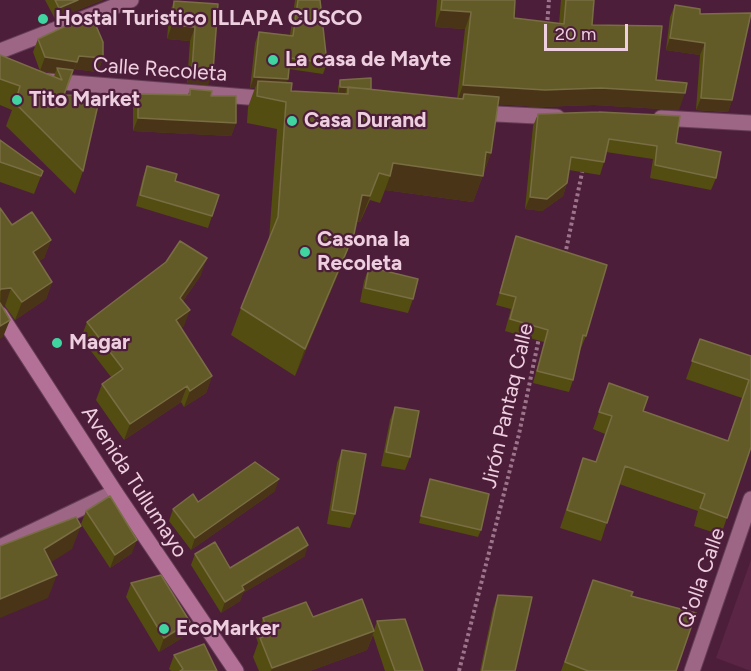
<!DOCTYPE html>
<meta charset="utf-8">
<style>
body{margin:0}
#map{position:relative;width:751px;height:671px;overflow:hidden;background:#4d1e3a;font-family:Figtree,sans-serif}
canvas{display:block}
.scale{position:absolute;left:544px;top:24px;width:84px;height:27px;box-sizing:border-box;border:3px solid #eecfdf;border-top:0;padding-left:8px;font-size:18px;line-height:21px;white-space:nowrap;color:#eecfdf;-webkit-text-stroke:4px #4d1e3a;paint-order:stroke}
</style>
<div id="map">
<canvas width="751" height="671"></canvas>
<div class="scale">20 m</div>
</div>
<script>
const ctx = document.querySelector('canvas').getContext('2d');
ctx.lineJoin = 'round';
function fillPath(path, color) { ctx.fillStyle = color; ctx.fill(path, 'evenodd'); }
const shape = rows => new Path2D(rows.map(r => 'M' + r).join(''));
function strokePath(path, color, width, dash) { ctx.strokeStyle = color; ctx.lineWidth = width; ctx.lineCap = dash ? 'butt' : 'round'; ctx.setLineDash(dash || []); ctx.stroke(path); }
function label(font, color, halo, rows, align = 'center') {
  ctx.font = font + ' Figtree,sans-serif'; ctx.lineWidth = 4.5; ctx.setLineDash([]); ctx.textBaseline = 'middle'; ctx.strokeStyle = halo; ctx.fillStyle = color; for (const [text, x, y, turn = 0] of rows) {
    ctx.save(); ctx.translate(x, y); ctx.rotate((+turn || 0) * Math.PI / 180); ctx.textAlign = isNaN(turn) ? turn : align; if (halo) ctx.strokeText(text, 0, 0); ctx.fillText(text, 0, 0); ctx.restore();
  }
}
fillPath(shape([
 [751,560,751,671,716,658]
]), '#5b2545');
const street = shape([
 [0,51,131,0],
 [48,81,272,99],
 [476,113,557,117],
 [661,118,751,123],
 [0,547,115,492],
 [692,671,751,499]
]);
const secondary = shape([
 [0,314,115,492,236,671]
]);
strokePath(street, '#663e56', 17);
strokePath(secondary, '#663e56', 17);
strokePath(shape([
 [547,26,549,0],
 [565,255,583,168],
 [459,671,519,434,539,338]
]), '#9c758b', 4, [3, 3]);
strokePath(street, '#9c6684', 15);
strokePath(secondary, '#b47197', 15);
fillPath(shape([
 [45,0,103,0,55,19],
 [295,0,320,0,327,63,323,74,289,69,287,82,291,91,338,94,338,87,340,80,371,89,457,99,465,29,435,27,437,0,515,0,514,18,559,24,561,0,594,0,592,25,656,80,679,110,594,105,539,107,498,104,491,153,473,202,385,190,380,203,370,200,360,222,356,222,354,234,344,260,295,376,231,335,241,308,269,240,277,129,247,123,248,107,255,88,250,88,255,43,259,32,290,35],
 [174,1,218,4,208,85,187,83,190,41,167,39,169,14],
 [675,5,700,14,732,100,728,112,696,110,700,55,666,50,670,17],
 [38,39,103,58,98,72,74,69,64,95,83,171,75,194,6,126,12,110,0,105,0,55,54,77,55,73,40,71,33,52],
 [190,89,211,96,236,123,231,136,133,131,133,107,138,94,188,95],
 [538,114,676,143,716,178,711,190,650,178,653,159,606,152,604,162,600,175,569,170,567,183,563,196,542,211,525,209,533,126],
 [0,140,43,171,34,194,0,182],
 [147,166,175,181,219,195,208,228,136,206,143,177],
 [0,208,12,225,51,240,44,258,39,261,52,282,46,299,15,320,5,306,1,306,0,326],
 [516,236,586,336,581,348,581,347,573,380,569,392,533,383,544,342,505,331,511,309,496,305],
 [369,267,413,299,408,313,360,302,364,281],
 [201,275,183,301,184,326,181,328,212,376,206,393,184,407,181,402,124,440,96,400,102,384,111,377,81,338,87,322],
 [700,339,751,356,751,447,721,535,694,526,698,511,619,484,601,541,560,528,583,458,596,462,605,434,593,429,609,383,643,411,728,441,742,398,686,379],
 [395,407,410,457,405,470,381,466,390,420],
 [342,450,355,514,350,528,327,524,337,463],
 [430,479,481,530,478,537,419,523],
 [275,491,191,550,169,521,173,509,198,502],
 [86,511,132,553,110,568,81,524],
 [195,554,230,568,305,556,243,593,240,601,221,613,191,565],
 [593,580,676,671,561,671],
 [131,583,185,636,159,652,126,597],
 [498,595,515,671,480,671,493,609],
 [313,617,374,630,377,621,423,671,385,671,373,635,367,650,310,671,259,671,253,657,258,643,256,637,263,618],
 [174,655,217,671,171,671,169,669]
]), '#534d11');
fillPath(shape([
 [78,0,103,0,55,19,59,8],
 [441,10,471,12,465,29,435,27],
 [172,25,195,27,190,41,167,39],
 [670,38,705,43,700,55,666,50],
 [79,56,103,58,98,72,74,69],
 [45,57,77,62,56,118,72,75,57,68,55,73,40,71],
 [192,70,213,71,208,85,187,83],
 [254,77,288,79,284,90,258,81,255,88,250,88],
 [463,85,601,88,685,93,679,110,594,105,539,107,462,102,464,94,461,102,457,102],
 [340,87,347,87,345,94,338,94],
 [701,98,732,100,728,112,696,110],
 [138,118,236,123,231,136,133,131],
 [486,152,491,153,473,202,385,190,390,176,393,163],
 [379,173,360,222,352,221,362,195],
 [567,183,563,196,542,211,525,209,530,197],
 [354,234,344,260,295,376,305,349],
 [51,240,44,258,26,269,33,252],
 [207,258,201,275,174,314,180,298],
 [52,282,46,299,15,320,22,302],
 [11,288,5,306,0,306,1,289],
 [190,310,184,326,170,336,176,320],
 [10,320,3,337,0,339,0,326],
 [212,376,206,393,184,407,190,391],
 [187,386,181,402,124,440,130,424],
 [279,479,275,491,191,550,195,538],
 [81,526,72,549,36,572,44,549],
 [137,540,132,553,110,568,115,555],
 [308,545,305,556,243,593,240,601,221,613,225,602,242,586],
 [57,575,48,598,0,618,0,599],
 [190,622,185,636,159,652,164,638],
 [374,631,367,650,310,671,271,671,272,668]
]), '#493418');
const building = shape([
 [55,0,78,0,59,8,55,0],
 [298,0,320,0,327,63,290,58,288,79,254,77,259,32,293,36,298,0],
 [442,0,515,0,514,18,564,24,566,0,594,0,592,25,662,26,656,80,687,83,685,93,601,88,545,90,463,85,471,12,441,10,442,0],
 [174,1,218,4,213,71,192,70,195,27,172,25,174,1],
 [675,5,700,9,700,14,751,13,732,100,701,98,705,43,670,38,675,5],
 [91,14,103,42,103,58,79,56,77,62,45,57,38,39,91,14],
 [0,55,62,80,57,68,73,70,64,95,100,96,83,171,15,103,20,86,0,79,0,55],
 [371,78,371,89,340,87,340,80,371,78],
 [258,81,292,83,291,91,348,94,348,87,463,99,464,94,499,97,491,153,486,152,483,176,393,163,390,176,379,173,370,196,362,195,354,234,305,349,241,308,278,217,286,102,257,96,258,81],
 [190,89,212,91,211,96,236,96,236,123,138,118,138,94,190,95,190,89],
 [599,112,680,116,676,143,721,152,716,178,655,165,657,146,609,139,604,162,571,157,567,183,547,199,530,197,538,114,599,112],
 [0,140,43,171,41,176,0,162,0,140],
 [147,166,177,174,175,181,219,195,212,216,140,195,147,166],
 [0,208,12,225,32,212,51,240,33,252,52,282,22,302,11,288,1,289,0,290,0,208],
 [516,236,607,265,586,336,583,335,573,380,537,371,548,330,510,319,516,297,500,293,516,236],
 [180,241,207,258,180,298,190,310,176,320,212,376,190,391,187,386,130,424,102,384,123,369,87,322,166,262,180,241],
 [369,267,418,279,413,299,365,288,369,267],
 [0,303,10,320,0,326,0,303],
 [700,339,751,356,751,447,727,518,700,508,705,494,625,466,607,523,567,510,583,458,596,462,612,416,599,412,609,383,648,397,643,411,728,441,749,380,692,361,700,339],
 [395,407,419,411,410,457,386,452,395,407],
 [342,450,366,454,355,514,332,510,342,450],
 [255,462,279,479,195,538,173,509,193,494,198,502,255,462],
 [430,479,489,494,481,530,421,516,430,479],
 [110,496,137,540,115,555,86,511,110,496],
 [76,517,81,526,44,549,57,575,0,599,0,546,76,517],
 [298,527,308,545,242,586,244,590,225,602,195,554,215,542,230,568,298,527],
 [161,575,190,622,164,638,131,583,161,575],
 [593,580,633,592,631,596,696,613,676,671,588,671,565,662,593,580],
 [498,595,532,597,515,671,482,671,498,595],
 [362,599,374,631,272,668,260,638,269,634,263,618,306,602,313,617,362,599],
 [405,619,423,671,395,671,377,621,405,619],
 [204,644,217,671,180,671,183,669,174,655,204,644]
]);
fillPath(building, '#635b27');
strokePath(building, '#796d44', 1.5);
for (const [x, y, r, color] of [
 [43,19,6,"#40d4a1"],
 [273,60,6,"#40d4a1"],
 [17,100,6,"#40d4a1"],
 [292,121,6,"#40d4a1"],
 [305,252,6,"#40d4a1"],
 [57,343,6,"#40d4a1"],
 [164,629,6,"#40d4a1"]
]) { const dot = new Path2D(); dot.arc(x, y, r, 0, 2 * Math.PI); ctx.fillStyle = color; ctx.fill(dot); strokePath(dot, '#4d1e3a', 2); }
label('bold 21px', '#eecfdf', '#4d1e3a', [
 ["Hostal Turistico ILLAPA CUSCO",55,19],
 ["La casa de Mayte",285,60],
 ["Tito Market",29,100],
 ["Casa Durand",304,121],
 ["Casona la",317,240],
 ["Recoleta",317,264],
 ["Magar",69,343],
 ["EcoMarker",176,629]
], 'left');
label('21px', '#eecfdf', '#4d1e3a', [
 ["Calle Recoleta",160,70,4],
 ["Jirón Pantaq Calle",508,406,-77],
 ["Avenida Tullumayo",134,482,57],
 ["Q'olla Calle",702,578,-71]
]);
</script>
